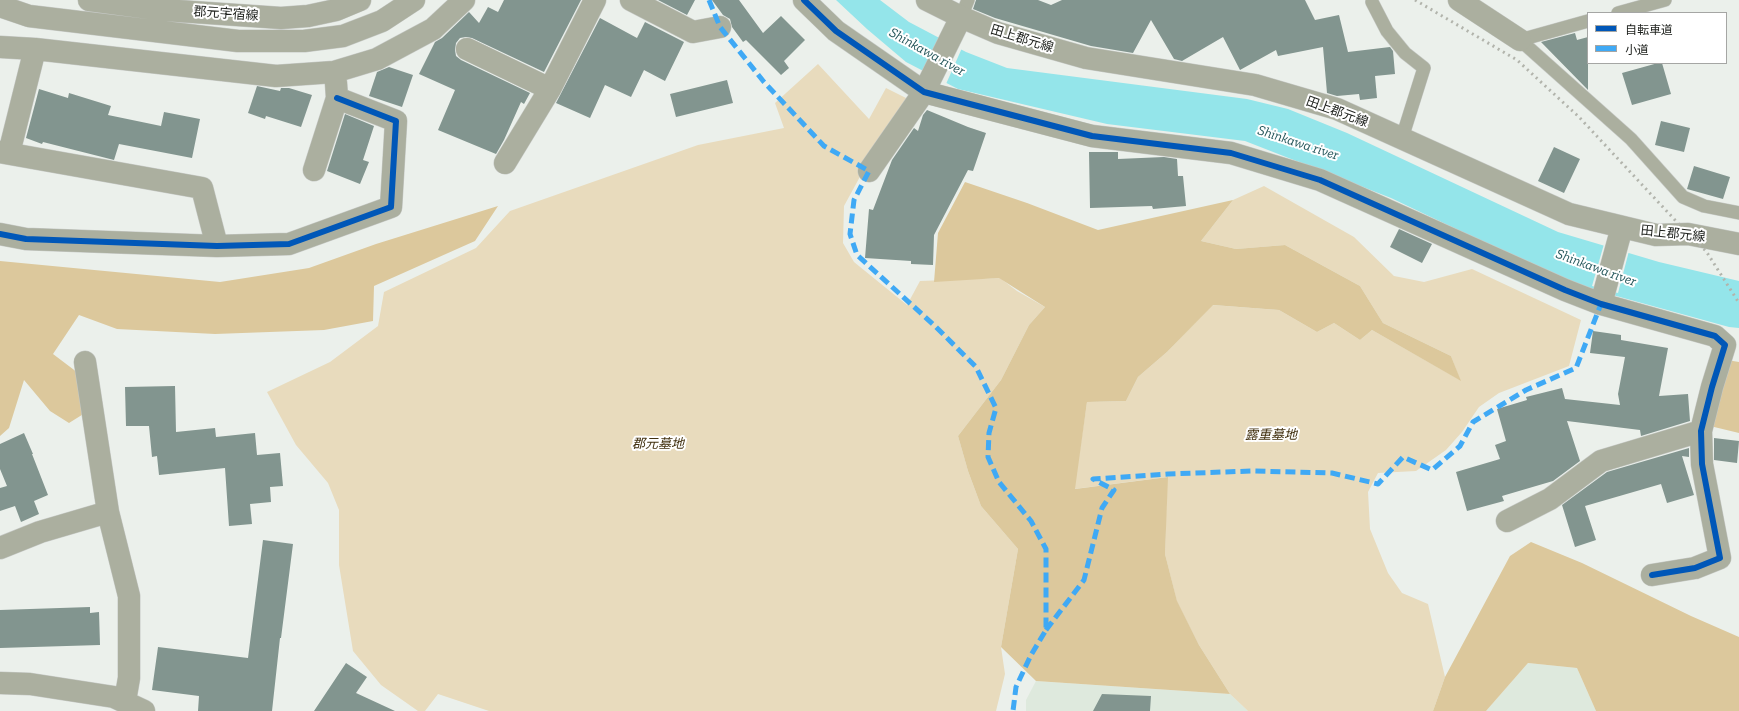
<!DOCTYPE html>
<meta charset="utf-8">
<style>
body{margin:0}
#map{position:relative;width:1739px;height:711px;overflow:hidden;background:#ebf0eb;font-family:"Zilla Slab","Noto Sans JP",serif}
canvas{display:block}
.legend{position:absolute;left:1587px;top:12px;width:140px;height:52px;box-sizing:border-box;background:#fff;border:1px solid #a5a6a4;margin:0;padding:5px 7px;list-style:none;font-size:12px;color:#1d201c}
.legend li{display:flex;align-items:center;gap:8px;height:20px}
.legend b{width:20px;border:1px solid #a5a6a4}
</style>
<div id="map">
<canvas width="1739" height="711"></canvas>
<ul class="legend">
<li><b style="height:5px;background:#0057b8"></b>自転車道</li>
<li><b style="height:5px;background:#3fa9f5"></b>小道</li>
</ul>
</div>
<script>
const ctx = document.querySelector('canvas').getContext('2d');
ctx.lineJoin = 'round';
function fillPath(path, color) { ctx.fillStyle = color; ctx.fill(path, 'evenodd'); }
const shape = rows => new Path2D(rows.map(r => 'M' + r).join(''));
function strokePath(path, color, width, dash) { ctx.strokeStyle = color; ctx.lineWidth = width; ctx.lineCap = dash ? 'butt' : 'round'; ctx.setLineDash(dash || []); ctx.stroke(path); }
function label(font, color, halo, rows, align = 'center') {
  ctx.font = font + ' "Zilla Slab","Noto Sans JP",serif'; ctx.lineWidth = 4; ctx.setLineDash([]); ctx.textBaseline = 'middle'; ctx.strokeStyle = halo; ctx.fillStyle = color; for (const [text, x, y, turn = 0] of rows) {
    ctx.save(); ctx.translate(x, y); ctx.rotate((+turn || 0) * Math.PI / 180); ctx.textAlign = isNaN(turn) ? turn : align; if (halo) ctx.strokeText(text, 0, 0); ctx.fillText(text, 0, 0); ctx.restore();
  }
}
fillPath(shape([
 [1528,663,1577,668,1596,711,1486,711],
 [1036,681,1230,694,1248,711,1026,711,1026,700]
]), '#dee9dd');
fillPath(shape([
 [818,64,869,119,886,88,908,99,874,151,844,206,843,243,854,262,907,305,920,281,1000,278,1017,291,1045,307,1029,325,1001,380,958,436,968,471,981,506,1018,549,1001,647,1005,674,996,711,489,711,438,694,425,711,418,711,381,685,353,651,339,565,339,510,328,483,296,445,267,392,330,362,378,326,384,292,476,248,510,211,698,145,784,128,775,103],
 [1264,186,1354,237,1394,276,1424,282,1472,269,1581,320,1569,366,1499,393,1479,407,1462,432,1446,450,1416,471,1378,473,1368,492,1370,529,1388,573,1402,593,1428,604,1445,677,1433,711,1248,711,1230,694,1199,645,1177,602,1165,554,1167,477,1074,489,1087,402,1126,401,1138,377,1167,352,1212,305,1279,310,1317,332,1334,323,1360,340,1372,330,1460,380,1451,356,1383,323,1360,286,1285,245,1236,249,1201,241,1233,200]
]), '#e8dbbd');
fillPath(shape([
 [965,182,1027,203,1098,230,1233,200,1201,241,1236,249,1285,245,1360,286,1383,323,1451,356,1461,381,1372,330,1360,340,1334,323,1317,332,1279,310,1213,305,1167,352,1138,377,1126,401,1087,402,1075,489,1168,477,1165,554,1177,601,1199,645,1230,694,1036,681,1001,647,1018,549,981,506,968,471,958,436,1001,380,1029,325,1045,307,999,278,934,282,938,233],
 [498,206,475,241,374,286,373,321,324,330,215,334,117,329,79,315,53,354,90,382,93,408,69,423,50,411,24,380,9,428,0,436,0,261,220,282,309,268,376,244],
 [1727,360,1739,362,1739,433,1710,426],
 [1531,542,1582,563,1691,616,1739,637,1739,711,1596,711,1577,668,1528,663,1486,711,1433,711,1445,677,1510,556]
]), '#dcc89c');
fillPath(shape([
 [836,0,880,0,909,22,966,52,1007,68,1247,99,1288,109,1347,133,1558,232,1659,262,1739,281,1739,328,1729,327,1569,283,1391,198,1245,141,1107,124,958,89,906,62,867,29]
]), '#94e5ea');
fillPath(shape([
 [941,36,962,48,946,84,947,85,924,74],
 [1604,244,1629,251,1618,293,1592,286]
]), '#ebf0eb');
fillPath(shape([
 [504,0,581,0,544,72,472,38,466,37,460,38,456,43,455,50,456,56,461,60,530,93,524,104,521,102,504,140,496,154,438,130,455,90,419,74,435,42,442,38,469,12,479,23,488,7,498,12],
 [658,0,695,0,687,15],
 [712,0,739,0,763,33,781,16,805,40,784,61,789,68,781,75,746,40,743,42,732,27,730,19,723,15],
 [976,0,1038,0,1051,5,1062,0,1305,0,1315,20,1339,15,1348,52,1390,47,1393,51,1395,74,1375,76,1377,98,1360,100,1359,94,1337,96,1327,93,1323,47,1278,56,1276,50,1240,70,1223,37,1182,61,1174,59,1151,20,1133,53,1091,46,995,18,973,9],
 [600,18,637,38,645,22,684,42,665,81,644,70,631,97,605,85,590,118,556,103],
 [1575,33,1577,40,1588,37,1588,90,1541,42],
 [1658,63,1662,63,1671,94,1632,105,1622,73],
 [389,67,413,75,402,107,369,96,377,72],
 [727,80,733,103,676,117,670,94],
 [257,86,280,91,281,88,289,88,312,95,301,127,266,116,265,119,248,113],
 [39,89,68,98,69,93,111,106,108,115,161,126,164,112,200,119,192,158,119,144,114,160,43,142,42,144,26,138],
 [927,110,968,127,986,133,973,171,968,170,934,235,933,265,911,264,911,261,865,258,869,209,873,210,892,160,914,128,918,131,923,115],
 [345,114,374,126,363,160,369,162,360,184,327,171],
 [1661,121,1690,128,1684,152,1655,145],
 [1554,147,1580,159,1564,193,1538,181],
 [1089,152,1118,152,1118,159,1164,157,1177,159,1178,176,1183,176,1186,206,1153,209,1152,206,1090,208],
 [1694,166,1730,177,1723,199,1687,189],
 [1399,229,1432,244,1422,263,1390,247],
 [1593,331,1621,335,1621,340,1668,348,1659,396,1688,394,1690,421,1641,436,1640,430,1567,421,1580,461,1553,481,1502,496,1504,501,1467,511,1456,472,1500,459,1495,445,1506,441,1497,409,1527,400,1526,397,1562,388,1565,399,1620,405,1618,394,1625,357,1590,353],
 [175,386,176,432,215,428,216,437,255,433,257,455,280,453,283,486,270,487,271,502,250,504,252,524,229,526,225,468,159,475,157,456,152,457,149,426,126,426,125,387],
 [24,433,33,454,32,454,48,495,34,501,39,514,21,522,15,506,0,511,0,488,7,486,0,469,0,444],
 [1714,438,1739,441,1737,463,1714,460],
 [1689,448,1689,457,1682,456,1694,495,1667,503,1661,484,1585,506,1596,540,1575,547,1562,505,1607,472],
 [263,540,293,544,281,638,280,638,272,711,198,711,199,696,152,690,158,647,248,658],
 [90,607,90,613,99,612,100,645,0,648,0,610],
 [346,663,367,677,356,693,395,711,314,711],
 [1102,694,1151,696,1150,711,1093,711]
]), '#82958f');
const service = shape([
 [1372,2,1387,31,1405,53,1424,68,1402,138],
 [1618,13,1665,0],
 [961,17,968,0],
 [1520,40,1631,139,1683,197,1704,206,1739,213],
 [1520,40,1588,21]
]);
const minor = shape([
 [631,0,693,32,720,27],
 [804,0,836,31,924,92,1092,136,1231,153,1320,180,1565,290,1601,304,1715,336,1725,345,1712,387,1701,431,1702,464,1720,558,1695,568,1652,575],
 [927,0,961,17,998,33,1086,58,1255,85,1337,109,1569,214,1656,235,1688,234,1739,244],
 [1459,0,1520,40],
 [0,47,35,49,276,76,334,72,377,59,433,29,464,0],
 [467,49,550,89],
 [0,152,202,188,217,246],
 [9,153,35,49],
 [505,163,550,89,595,0],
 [314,170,337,98,336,83],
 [869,171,924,92,961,17],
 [0,234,26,239,217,246,289,244,391,207,396,121,337,98],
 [1601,304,1622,227],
 [85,362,108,512,129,596,129,678,125,701],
 [1507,521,1550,499,1601,461,1701,431],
 [0,548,40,532,108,512],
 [0,683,30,684,114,697,144,711]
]);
const tertiary = shape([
 [89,0,164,10,281,18,308,16,336,10,360,0],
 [0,6,29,16,238,41,304,41,343,36,382,21,414,0]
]);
strokePath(service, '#c7cac7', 14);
strokePath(minor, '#c7cac7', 23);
strokePath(tertiary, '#c7cac7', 23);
strokePath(service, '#abaf9f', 13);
strokePath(minor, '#abaf9f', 22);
strokePath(tertiary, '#abaf9f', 22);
strokePath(shape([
 [1415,0,1517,60,1579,117,1688,234,1706,251,1739,303]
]), '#b2b4ac', 3, [2, 4]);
strokePath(shape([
 [709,0,720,27,764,82,824,146,869,171,854,200,850,234,857,255,935,326,976,367,996,408,989,433,988,457,999,482,1031,521,1046,549,1046,630,1031,655,1016,687,1013,711],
 [1046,630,1084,580,1102,508,1114,490,1093,479,1168,474,1251,471,1332,473,1378,484,1403,457,1432,470,1460,446,1473,422,1526,390,1576,368,1601,304]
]), '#3fa9f5', 5, [10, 5]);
strokePath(shape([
 [804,0,836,31,924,92,1092,136,1231,153,1320,180,1565,290,1601,304,1715,336,1725,345,1712,387,1701,431,1702,464,1720,558,1695,568,1652,575],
 [0,234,26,239,217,246,289,244,391,207,396,121,337,98]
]), '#0057b8', 6);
label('13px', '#1d201c', '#fff', [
 ["郡元宇宿線",226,14,4],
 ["田上郡元線",1022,39,17],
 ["田上郡元線",1337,112,20],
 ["田上郡元線",1673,234,6]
]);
label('italic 13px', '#41300f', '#fff', [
 ["露重墓地",1271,435],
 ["郡元墓地",658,444]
]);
label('italic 14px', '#25575b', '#fff', [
 ["Shinkawa river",927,52,29],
 ["Shinkawa river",1298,143,18],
 ["Shinkawa river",1596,268,20]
]);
</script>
